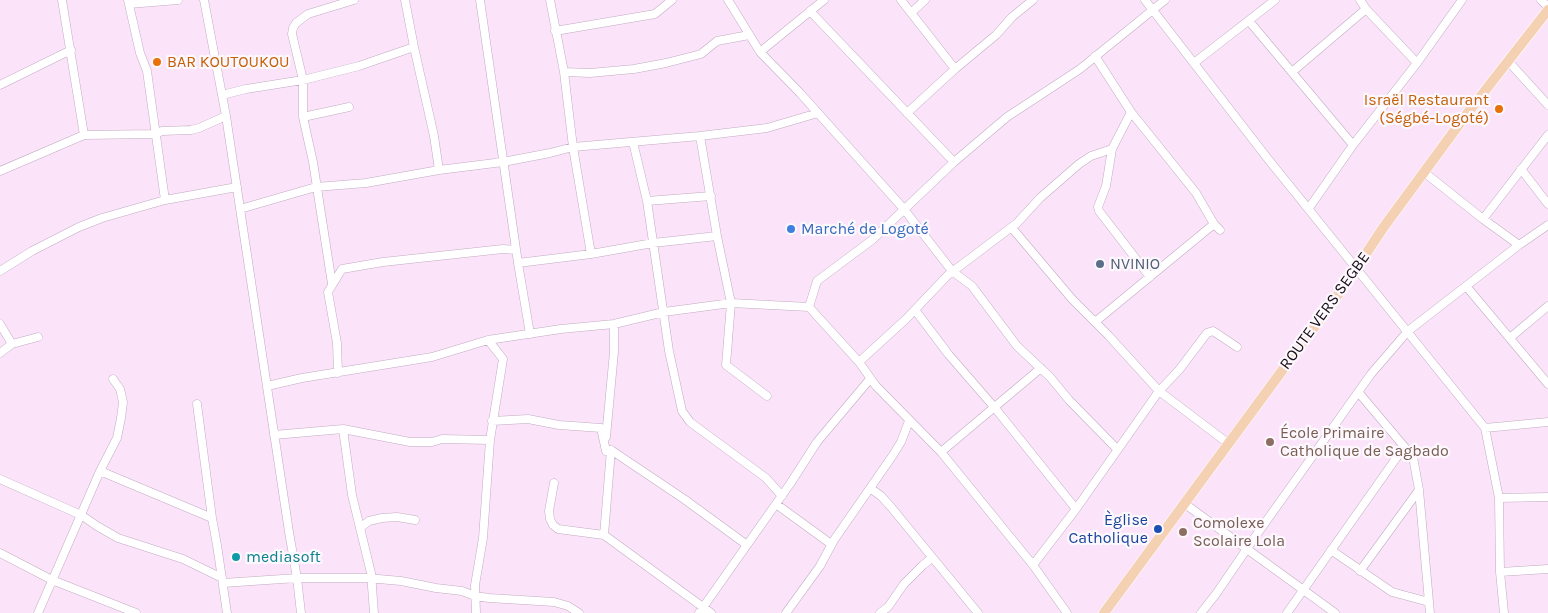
<!DOCTYPE html>
<meta charset="utf-8">
<style>
body{margin:0}
canvas{display:block;background:#fbe4fa}
</style>
<canvas width="1548" height="613"></canvas>
<script>
const ctx = document.querySelector('canvas').getContext('2d');
ctx.lineJoin = 'round';
const shape = rows => new Path2D(rows.map(r => 'M' + r).join(''));
function strokePath(path, color, width, dash) { ctx.strokeStyle = color; ctx.lineWidth = width; ctx.lineCap = dash ? 'butt' : 'round'; ctx.setLineDash(dash || []); ctx.stroke(path); }
function label(font, color, halo, rows, align = 'center') {
  ctx.font = font + ' Karla,sans-serif'; ctx.lineWidth = 4.5; ctx.setLineDash([]); ctx.textBaseline = 'middle'; ctx.strokeStyle = halo; ctx.fillStyle = color; for (const [text, x, y, turn = 0] of rows) {
    ctx.save(); ctx.translate(x, y); ctx.rotate((+turn || 0) * Math.PI / 180); ctx.textAlign = isNaN(turn) ? turn : align; if (halo) ctx.strokeText(text, 0, 0); ctx.fillText(text, 0, 0); ctx.restore();
  }
}
const minor = shape([
 [62,0,84,135],
 [204,0,226,116,289,532,297,578,301,613],
 [480,0,518,263,530,334],
 [550,0,564,72,573,147,591,254],
 [728,0,760,52,800,93,903,208,952,271,972,286,1017,346,1050,377,1069,400,1117,449],
 [901,0,955,69],
 [1145,0,1268,159,1485,428,1499,498,1500,572,1504,613],
 [1360,0,1366,9,1417,63],
 [1541,0,1548,7],
 [129,4,178,0],
 [810,11,954,162],
 [912,12,925,0],
 [1249,21,1353,145],
 [555,31,655,14,672,0],
 [414,47,434,136,439,170],
 [760,52,824,0],
 [1095,56,1131,112,1196,193,1214,224,1220,230],
 [1508,61,1548,105],
 [1194,63,1275,0],
 [564,72,590,73,634,69,666,63,701,54,717,41,749,35],
 [1292,72,1366,9],
 [0,85,71,50],
 [222,95,246,89,303,80,359,66,414,47,405,0],
 [1131,112,1112,149,1106,186,1098,207,1099,211,1150,277],
 [907,113,955,69,996,35,1012,17,1033,0],
 [303,117,349,107],
 [700,136,717,236,731,303,726,365,767,396],
 [633,142,647,201,669,351,682,411,690,422,766,478,782,496],
 [1521,169,1548,204],
 [0,171,84,135,155,134,162,131,191,130,199,128,226,116],
 [1425,173,1483,219,1519,245],
 [165,200,237,187],
 [647,201,711,196],
 [1309,208,1353,145,1417,63,1462,0],
 [240,209,316,187,366,183,439,170,503,162,550,153,573,147,700,136,767,128,818,113],
 [1483,219,1548,135],
 [1012,228,1072,299,1108,335,1159,391,1229,444],
 [518,263,591,254,653,243,717,236],
 [0,271,32,251,79,227,102,218,165,200,147,71,140,53,128,0],
 [332,284,313,162,303,117,303,80,292,34,293,28,296,23,308,14,354,0],
 [1466,286,1548,384],
 [809,307,817,281,872,240,954,162,1007,117,1080,69,1165,0],
 [915,310,949,355,995,408,1076,509],
 [1095,322,1214,224],
 [0,324,12,344,38,337],
 [1511,337,1548,306],
 [0,353,12,344],
 [859,362,906,319,948,275,1017,223,1040,198,1079,164,1091,156,1112,149],
 [338,373,337,343,328,292,342,269,383,262,503,249,516,250],
 [267,386,302,378,432,357,488,340,561,329,614,324,664,312,731,303,809,307,859,362,876,386,941,452,1033,565,1067,613],
 [1359,393,1413,457,1419,490,1430,613],
 [197,404,212,518,217,545,227,613],
 [492,421,528,419,559,425,601,428,606,451],
 [1485,428,1548,422],
 [343,429,352,495,371,573,374,613],
 [274,435,343,429,410,442,432,442,442,439,490,440],
 [606,437,614,352,614,324],
 [611,450,684,499,747,545],
 [606,451,611,450,604,535,711,613],
 [941,452,1041,368],
 [100,471,212,518],
 [0,479,81,515,97,526,118,538,183,559,222,578],
 [554,483,549,511,550,519,553,525,558,529,604,535],
 [870,488,881,496,891,507,978,613],
 [1499,498,1548,497],
 [776,504,831,544],
 [1185,504,1335,613],
 [361,527,369,521,382,518,397,517,415,520],
 [1331,550,1392,592,1429,602],
 [0,553,52,580,136,613],
 [1033,565,1076,509,1159,391,1179,370,1207,333,1213,331,1237,347],
 [1360,571,1419,490],
 [1500,572,1548,569],
 [223,583,297,578,367,578,401,581,436,588,462,591,475,596,489,598,554,602,568,606,579,613],
 [38,613,100,471,117,438,121,418,123,402,120,389,113,379],
 [476,613,475,585,483,538,490,440,503,359,488,340],
 [699,613,790,484,817,442,870,379],
 [786,613,820,566,834,540,893,455,901,442,909,421],
 [880,613,888,607,904,584,923,565,932,558],
 [1201,613,1216,594,1255,537,1371,374,1408,331,1519,245,1548,225],
 [1287,613,1404,447]
]);
const major = shape([
 [1104,613,1348,281,1383,228,1466,115,1548,10]
]);
strokePath(minor, '#c1abc0', 9);
strokePath(major, '#fff', 11);
strokePath(minor, '#fff', 8);
strokePath(major, '#f5d1b4', 10);
for (const [x, y, r, color] of [
 [157,62,5,"#e8710a"],
 [1499,109,5,"#e8710a"],
 [791,229,5,"#3f7fe0"],
 [1100,264,5,"#5c6f8a"],
 [1270,442,5,"#8d6e63"],
 [1158,529,5,"#1a4fb4"],
 [1183,532,5,"#8d6e63"],
 [236,557,5,"#0f9aa8"]
]) { const dot = new Path2D(); dot.arc(x, y, r, 0, 2 * Math.PI); ctx.fillStyle = color; ctx.fill(dot); strokePath(dot, '#fdf8fd', 2); }
label('16px', '#c56008', '#fdf8fd', [
 ["BAR KOUTOUKOU",167,62],
 ["Israël Restaurant",1489,100,"right"],
 ["(Ségbé-Logoté)",1489,118,"right"]
], 'left');
label('16px', '#366cbe', '#fdf8fd', [
 ["Marché de Logoté",801,229]
], 'left');
label('16px', '#4e5e75', '#fdf8fd', [
 ["NVINIO",1110,264]
], 'left');
label('16px', '#130c13', '#fdf8fd', [
 ["ROUTE VERS SEGBE",1325,311,-54]
]);
label('16px', '#785e54', '#fdf8fd', [
 ["École Primaire",1280,433],
 ["Catholique de Sagbado",1280,451],
 ["Comolexe",1193,523],
 ["Scolaire Lola",1193,541]
], 'left');
label('16px', '#164399', '#fdf8fd', [
 ["Èglise",1148,520],
 ["Catholique",1148,538]
], 'right');
label('16px', '#0d838f', '#fdf8fd', [
 ["mediasoft",246,557]
], 'left');
</script>
